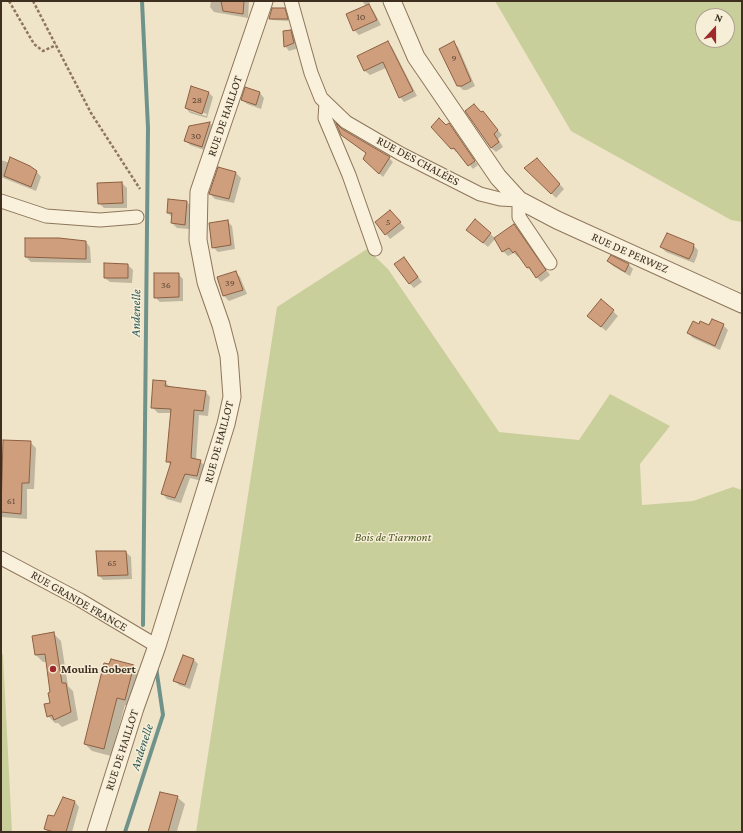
<!DOCTYPE html>
<meta charset="utf-8">
<style>
body{margin:0}
#map{position:relative;width:743px;height:833px;overflow:hidden;background:#f0e4c8;font-family:"Crimson Pro",serif}
canvas{display:block}
.frame{position:absolute;inset:0;border:2px solid #3d2e20;pointer-events:none}
.north{position:absolute;left:695px;top:8px;width:40px;height:40px;box-sizing:border-box;background:#f7eed8;border:1px solid #ada18e;border-radius:50%;rotate:21deg;font-size:11px;font-weight:700;line-height:16px;text-align:center;color:#3d2e20}
.north::after{content:'';display:block;margin:auto;width:14px;height:18px;background:#9e2a2b;clip-path:polygon(50% 0,100% 100%,50% 72%,0 100%)}
</style>
<div id="map">
<canvas width="743" height="833"></canvas>
<div class="frame"></div>
<div class="north">N</div>
</div>
<script>
const ctx = document.querySelector('canvas').getContext('2d');
ctx.lineJoin = 'round';
function fillPath(path, color) { ctx.fillStyle = color; ctx.fill(path, 'evenodd'); }
const shape = rows => new Path2D(rows.map(r => 'M' + r).join(''));
function strokePath(path, color, width, dash) { ctx.strokeStyle = color; ctx.lineWidth = width; ctx.lineCap = dash ? 'butt' : 'round'; ctx.setLineDash(dash || []); ctx.stroke(path); }
function label(font, color, halo, rows, align = 'center') {
  ctx.font = font + ' "Crimson Pro",serif'; ctx.lineWidth = 3; ctx.setLineDash([]); ctx.textBaseline = 'middle'; ctx.strokeStyle = halo; ctx.fillStyle = color; for (const [text, x, y, turn = 0] of rows) {
    ctx.save(); ctx.translate(x, y); ctx.rotate((+turn || 0) * Math.PI / 180); ctx.textAlign = isNaN(turn) ? turn : align; if (halo) ctx.strokeText(text, 0, 0); ctx.fillText(text, 0, 0); ctx.restore();
  }
}
fillPath(shape([
 [495,1,742,1,742,222,731,220,571,131],
 [703,16,727,16,727,40,703,40],
 [367,249,388,269,499,432,579,440,610,394,670,426,640,464,642,505,693,501,733,487,742,490,742,832,196,832,277,307],
 [1,652,3,655,12,832,1,832]
]), '#c9cf9b');
fillPath(shape([
 [211,1,249,1,248,18,214,12,210,7],
 [362,1,372,1,368,4,373,10,381,25,359,35,354,30,347,15,366,6],
 [284,9,286,11,289,21,272,20,270,18],
 [290,31,295,36,299,48,289,51,285,46],
 [388,43,392,47,417,96,404,102,400,97,386,68,370,75,365,71],
 [454,43,458,47,475,86,467,90,463,90,458,85],
 [208,92,213,97,207,118,190,113,186,108],
 [190,109,207,114,206,116,190,111],
 [260,93,264,98,261,109,247,104,242,100],
 [467,112,481,113,483,112,502,135,498,139,503,147,496,152,491,148],
 [210,123,214,127,207,151,190,145,186,141,190,127],
 [449,125,478,165,473,169,458,151,456,152,432,127,446,127],
 [342,134,389,158,393,162,383,177,368,163,367,153],
 [1,160,37,172,41,177,36,191,1,177],
 [541,164,564,189,556,198,525,168],
 [219,168,236,173,241,178,234,203,215,199,210,194],
 [122,183,127,188,127,208,104,208,99,203],
 [186,201,191,206,189,229,177,228,172,223,173,218,168,213],
 [395,216,405,228,390,239,386,234],
 [227,221,232,226,235,249,218,252,213,247],
 [475,221,495,238,514,226,519,230,550,275,541,282,528,268,520,256,518,257,514,253,508,256,503,251,495,239,488,247,472,234],
 [86,242,90,247,91,263,31,262,26,257],
 [693,245,698,250,697,256,694,263,666,252,661,247],
 [611,257,629,265,633,269,630,276,613,266,608,261],
 [404,258,422,282,414,288,409,283],
 [128,265,133,270,132,283,110,282,105,278],
 [235,272,240,277,247,294,229,301,224,296,218,278],
 [178,274,183,279,183,301,160,302,155,297],
 [601,300,618,316,606,331,593,320],
 [700,325,709,326,723,325,728,330,720,350,693,338,688,333],
 [165,382,171,388,205,391,210,397,208,416,199,415,196,460,200,461,205,466,202,481,190,478,181,503,167,499,162,493,171,465,167,461,171,413,158,413,152,407],
 [30,442,36,448,34,489,27,489,27,519,1,517,1,462,3,462],
 [126,552,131,557,132,579,103,580,99,575],
 [53,633,61,641,68,686,73,691,78,720,62,727,58,723,55,723,48,716,51,704,51,693,47,662,43,662,36,655],
 [194,660,198,664,190,689,179,685,175,681],
 [133,666,140,673,132,706,125,705,111,756,92,751,85,744],
 [177,797,185,804,177,831,180,832,150,832],
 [75,802,79,807,72,832,48,832,45,829,55,817]
]), '#0003');
strokePath(shape([
 [142,1,148,128,143,625],
 [125,832,163,715,156,667]
]), '#6f938a', 4);
const building = shape([
 [221,1,244,1,243,14,223,11,221,1],
 [369,4,377,20,353,31,346,14,369,4],
 [272,8,285,8,288,19,269,19,272,8],
 [291,30,294,43,284,47,283,31,291,30],
 [388,41,413,91,399,98,383,62,364,71,357,56,388,41],
 [454,41,471,81,462,86,457,86,439,49,454,41],
 [191,86,209,92,202,114,185,108,191,86],
 [245,87,260,92,256,105,241,100,245,87],
 [474,104,481,112,483,111,498,130,494,134,499,142,491,148,465,111,474,104],
 [439,118,446,125,449,123,475,161,468,166,454,148,451,149,431,127,439,118],
 [210,122,202,147,184,141,189,126,210,122],
 [336,123,342,129,390,157,379,174,363,159,366,153,341,135,336,123],
 [10,157,30,166,37,171,31,187,4,176,10,157],
 [537,158,560,184,551,194,524,168,537,158],
 [218,167,236,172,229,199,209,194,218,167],
 [122,182,123,203,98,204,97,183,122,182],
 [168,199,187,201,185,225,171,223,172,213,167,213,168,199],
 [390,210,401,222,385,235,375,222,390,210],
 [475,219,491,233,483,243,466,230,475,219],
 [228,220,231,245,212,248,209,223,228,220],
 [514,224,546,270,536,278,529,267,527,268,515,251,513,253,509,248,502,252,494,238,514,224],
 [667,233,694,244,693,251,689,259,660,247,667,233],
 [25,238,59,238,86,241,86,259,25,257,25,238],
 [611,255,629,264,625,272,607,261,611,255],
 [404,257,418,277,409,284,394,264,404,257],
 [104,263,128,264,128,278,104,278,104,263],
 [236,271,243,290,223,296,217,277,236,271],
 [154,273,179,273,179,297,154,298,154,273],
 [601,299,614,310,601,327,587,316,601,299],
 [712,319,724,324,715,346,687,333,693,321,699,324,700,321,709,325,712,319],
 [153,380,166,381,165,386,206,391,203,411,194,410,191,458,201,460,197,476,185,474,175,498,161,494,171,462,166,462,171,409,151,408,153,380],
 [3,440,31,441,29,483,22,483,21,514,1,512,3,440],
 [96,551,126,551,128,575,98,576,96,551],
 [54,632,62,683,66,683,71,712,54,720,52,715,47,717,44,704,50,703,48,693,50,692,45,654,35,655,32,636,54,632],
 [183,655,194,659,185,685,173,681,183,655],
 [111,659,134,665,125,700,117,698,104,749,84,744,104,663,109,664,111,659],
 [160,792,178,796,168,832,148,832,160,792],
 [63,797,75,801,66,832,54,832,44,829,48,815,54,816,63,797]
]);
fillPath(building, '#cf9f7d');
strokePath(building, '#8d5f41', 1);
const minor = shape([
 [291,1,311,73,321,98,346,122,401,154,480,194,500,199,519,200,519,217,550,263],
 [326,103,325,118,349,175,375,249],
 [1,201,46,216,100,220,137,217],
 [1,558,80,600,157,646]
]);
const tertiary = shape([
 [392,1,416,57,498,177,519,200,557,220,742,304],
 [96,832,135,708,157,646,226,424,232,397,229,356,221,325,206,282,198,240,199,192,264,1]
]);
strokePath(minor, '#8d765c', 15);
strokePath(tertiary, '#8d765c', 19);
strokePath(shape([
 [9,1,34,44,43,51,56,45],
 [33,1,91,113,140,189]
]), '#8d765c', 2.5, [3, 2]);
strokePath(minor, '#faf1dc', 13);
strokePath(tertiary, '#faf1dc', 17);
for (const [x, y, r, color] of [
 [53,669,4,"#9e2a2b"]
]) { const dot = new Path2D(); dot.arc(x, y, r, 0, 2 * Math.PI); ctx.fillStyle = color; ctx.fill(dot); strokePath(dot, '#f7eed8', 1.5); }
label('10px', '#624a37', null, [
 ["10",361,17],
 ["9",454,58],
 ["28",197,100],
 ["30",196,136],
 ["5",388,222],
 ["39",230,283],
 ["36",166,285],
 ["61",11,501],
 ["65",112,563]
]);
label('12px', '#3d2e20', '#f7eed8', [
 ["RUE DE HAILLOT",225,116,-71],
 ["RUE DES CHALÉES",418,161,28],
 ["RUE DE PERWEZ",630,253,24],
 ["RUE DE HAILLOT",219,442,-75],
 ["RUE GRANDE FRANCE",79,601,30],
 ["RUE DE HAILLOT",122,750,-72]
]);
label('italic 12px', '#4d5a26', '#f7eed8', [
 ["Bois de Tiarmont",393,537]
]);
label('bold 12px', '#3d2e20', '#f7eed8', [
 ["Moulin Gobert",61,669]
], 'left');
label('italic 13px', '#2f5d5a', '#f7eed8', [
 ["Andenelle",136,313,-89],
 ["Andenelle",142,747,-72]
]);
</script>
